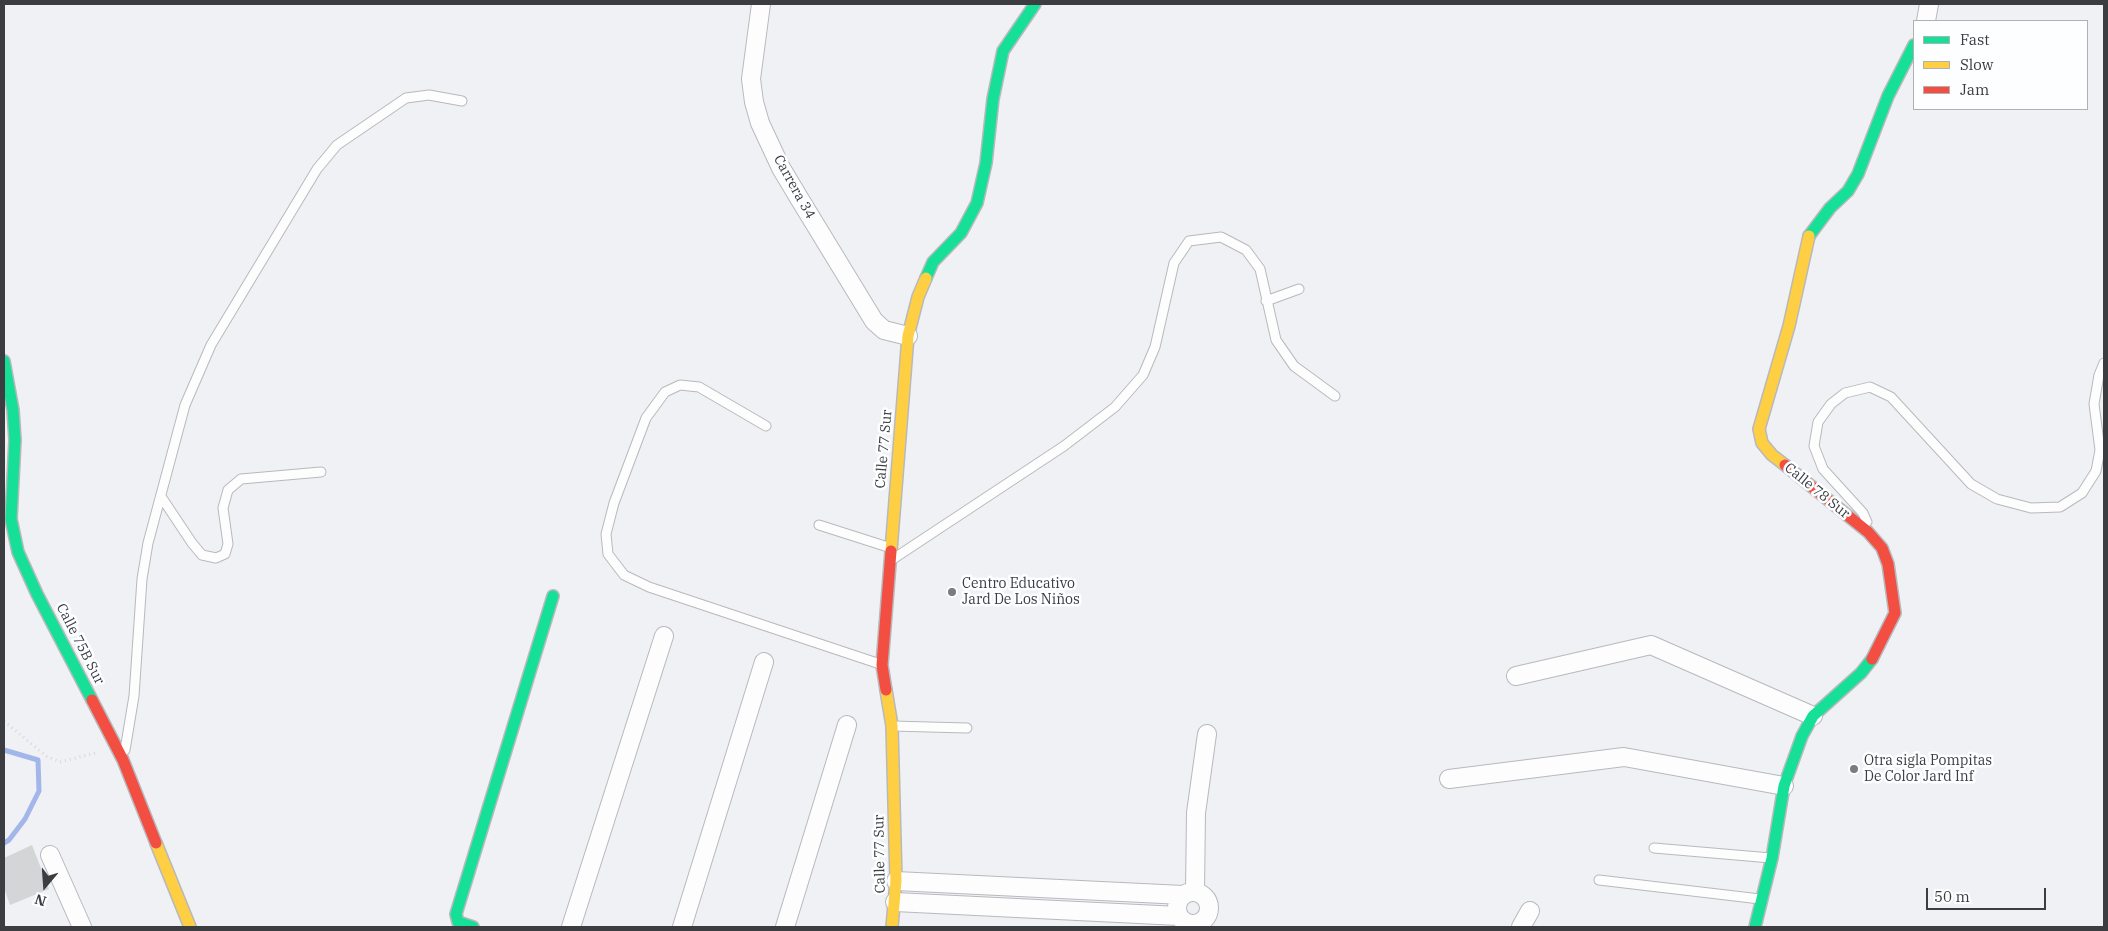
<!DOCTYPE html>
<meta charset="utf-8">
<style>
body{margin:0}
#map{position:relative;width:2108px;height:931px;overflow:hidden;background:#f0f1f5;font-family:"IBM Plex Serif",serif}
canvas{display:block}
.frame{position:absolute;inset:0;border:5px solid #3b3d40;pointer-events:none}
.legend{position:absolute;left:1913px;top:20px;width:175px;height:90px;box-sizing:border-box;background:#fdfeff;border:1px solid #afb1b3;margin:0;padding:6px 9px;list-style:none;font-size:15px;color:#3b3d40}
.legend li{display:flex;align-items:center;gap:10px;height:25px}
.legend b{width:25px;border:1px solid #afb1b3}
.north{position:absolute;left:20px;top:861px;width:50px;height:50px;-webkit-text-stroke:4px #fdfeff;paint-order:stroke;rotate:198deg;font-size:14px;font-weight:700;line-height:20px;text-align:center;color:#3b3d40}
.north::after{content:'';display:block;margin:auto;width:18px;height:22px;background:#3b3d40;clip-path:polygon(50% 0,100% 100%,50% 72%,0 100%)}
.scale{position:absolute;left:1926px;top:888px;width:120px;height:22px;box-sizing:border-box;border:2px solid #3b3d40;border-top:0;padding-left:6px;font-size:15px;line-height:18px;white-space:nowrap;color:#3b3d40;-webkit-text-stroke:4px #fdfeff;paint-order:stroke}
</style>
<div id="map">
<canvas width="2108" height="931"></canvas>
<div class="frame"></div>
<ul class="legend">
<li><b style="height:6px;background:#16e098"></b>Fast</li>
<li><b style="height:6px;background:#ffcf43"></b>Slow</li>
<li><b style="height:6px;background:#f24e42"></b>Jam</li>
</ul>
<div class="north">N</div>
<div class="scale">50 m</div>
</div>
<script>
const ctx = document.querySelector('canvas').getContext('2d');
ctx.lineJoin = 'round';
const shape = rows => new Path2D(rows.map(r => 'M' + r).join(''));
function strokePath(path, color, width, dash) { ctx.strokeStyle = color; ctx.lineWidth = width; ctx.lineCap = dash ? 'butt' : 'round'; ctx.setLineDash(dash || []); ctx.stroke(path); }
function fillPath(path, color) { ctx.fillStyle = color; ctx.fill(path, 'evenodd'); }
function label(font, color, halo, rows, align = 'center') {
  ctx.font = font + ' "IBM Plex Serif",serif'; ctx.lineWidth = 5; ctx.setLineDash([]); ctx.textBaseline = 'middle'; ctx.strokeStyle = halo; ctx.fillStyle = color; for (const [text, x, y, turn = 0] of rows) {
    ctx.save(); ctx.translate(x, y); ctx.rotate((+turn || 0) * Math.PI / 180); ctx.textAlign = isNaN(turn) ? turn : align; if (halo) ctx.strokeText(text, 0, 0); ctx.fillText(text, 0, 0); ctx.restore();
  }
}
strokePath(shape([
 [4,750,38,760,39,791,25,819,9,840,4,843]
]), '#a2b6ea', 5);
fillPath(shape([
 [32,845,49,889,10,905,4,888,4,858]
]), '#d4d5d6');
const lane = shape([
 [1266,301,1299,289],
 [766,426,699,387,680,385,665,392,646,418,614,503,606,534,608,554,624,575,649,587,880,664],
 [162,498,192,543,202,555,216,558,225,554,228,544,223,508,228,490,241,479,321,472],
 [1867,522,1863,513,1823,469,1814,446,1818,422,1831,404,1845,393,1870,387,1891,397,1971,484,1997,499,2031,508,2060,507,2082,493,2096,471,2100,450,2094,404,2099,375,2104,363],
 [819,525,891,548],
 [893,559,1064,446,1115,407,1143,375,1155,347,1174,263,1189,241,1221,237,1246,250,1260,269,1276,340,1294,366,1335,396],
 [892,726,967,728],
 [125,750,134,696,142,579,148,543,185,405,211,345,317,169,337,145,406,98,429,95,462,101],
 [1654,848,1771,858],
 [1599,880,1760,899]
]);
const street = shape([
 [761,4,751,79,754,102,760,123,781,168,799,198,874,321,884,330,908,336],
 [1926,21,1929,4],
 [1516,676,1651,645,1813,716],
 [1449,779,1624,757,1784,786],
 [50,855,82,927],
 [896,881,1183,895],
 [1195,891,1196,813,1207,734],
 '1177 908a16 16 0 1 1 32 0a16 16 0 1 1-32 0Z',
 [895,902,1179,916],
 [571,927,664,636],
 [682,927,764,662],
 [785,927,847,725],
 [1521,927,1530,911]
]);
const fast = shape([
 [1809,236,1830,208,1848,191,1858,174,1888,96,1914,45],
 [926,278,933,262,961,233,977,203,986,163,993,99,1003,51,1035,4],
 [4,361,13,410,15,440,11,519,18,552,37,594,92,700],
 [473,927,458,922,456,914,553,596],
 [1755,927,1772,858,1784,786,1802,736,1813,716,1861,673,1872,659]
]);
const slow = shape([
 [1785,465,1772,455,1762,443,1759,429,1789,326,1809,236],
 [891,551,908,336,918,297,926,278],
 [886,690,892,726,896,881,892,927],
 [156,843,190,927]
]);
const jam = shape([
 [1785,465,1868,532,1882,548,1888,564,1895,613,1872,659],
 [886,690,882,665,891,551],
 [92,700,123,760,156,843]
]);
strokePath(lane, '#b8b9bd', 11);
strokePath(street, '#b8b9bd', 20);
strokePath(fast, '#b8b9bd', 14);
strokePath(slow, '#b8b9bd', 14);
strokePath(jam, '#b8b9bd', 14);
strokePath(shape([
 [4,721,46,756,60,762,99,752]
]), '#d6d7d8', 3, [1, 4]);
strokePath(lane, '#fdfdfe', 9);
strokePath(street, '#fdfdfe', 18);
strokePath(fast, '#16e098', 11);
strokePath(slow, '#ffcf43', 11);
strokePath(jam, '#f24e42', 11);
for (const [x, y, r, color] of [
 [952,592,5,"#7a7c7f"],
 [1854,769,5,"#7a7c7f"]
]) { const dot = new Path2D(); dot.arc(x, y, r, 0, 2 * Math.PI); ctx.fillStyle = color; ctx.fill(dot); strokePath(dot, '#fdfeff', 2); }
label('14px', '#3b3d40', '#fdfeff', [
 ["Carrera 34",794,187,61],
 ["Calle 77 Sur",884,449,-85],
 ["Calle 78 Sur",1817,491,39],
 ["Calle 75B Sur",80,644,63],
 ["Calle 77 Sur",880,854,-91]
]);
label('14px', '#3b3d40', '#fdfeff', [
 ["Centro Educativo",962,584],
 ["Jard De Los Niños",962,600],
 ["Otra sigla Pompitas",1864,761],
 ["De Color Jard Inf",1864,777]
], 'left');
</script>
